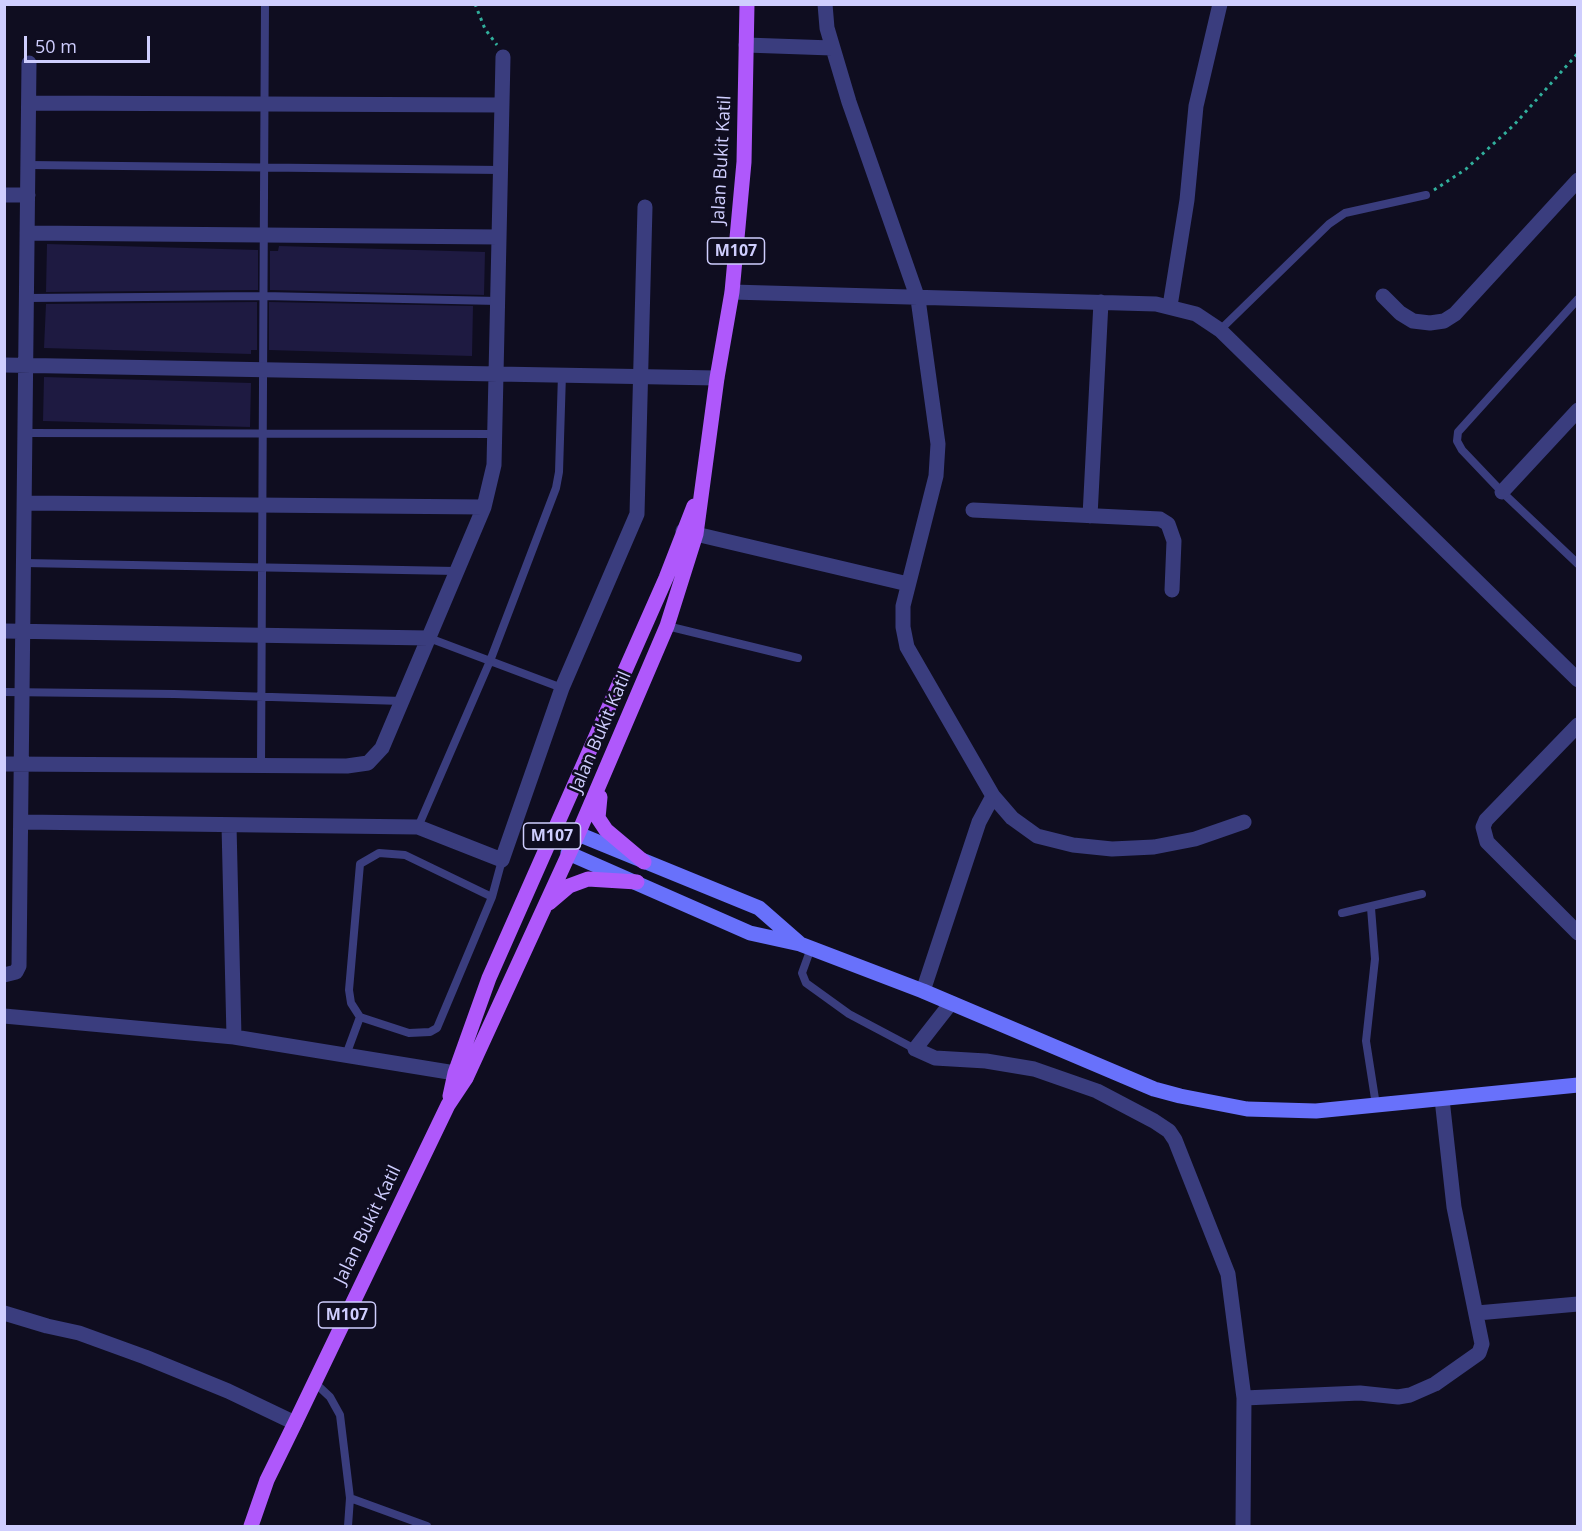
<!DOCTYPE html>
<style>
body{margin:0}
#map{position:relative;width:1582px;height:1531px;overflow:hidden;background:#0f0d20;font-family:"Open Sans",sans-serif}
canvas{display:block}
.frame{position:absolute;inset:0;border:6px solid #cfcefe;pointer-events:none}
.scale{position:absolute;left:24px;top:36px;width:126px;height:27px;box-sizing:border-box;border:3px solid #cfcefe;border-top:0;padding-left:8px;font-size:18px;line-height:21px;white-space:nowrap;color:#cfcefe;-webkit-text-stroke:4px #0f0d20;paint-order:stroke}
</style>
<div id="map">
<canvas width="1582" height="1531"></canvas>
<div class="frame"></div>
<div class="scale">50 m</div>
</div>
<script>
const ctx = document.querySelector('canvas').getContext('2d');
ctx.lineJoin = 'round';
function fillPath(path, color) { ctx.fillStyle = color; ctx.fill(path, 'evenodd'); }
const shape = rows => new Path2D(rows.map(r => 'M' + r).join(''));
function strokePath(path, color, width, dash) { ctx.strokeStyle = color; ctx.lineWidth = width; ctx.lineCap = dash ? 'butt' : 'round'; ctx.setLineDash(dash || []); ctx.stroke(path); }
function label(font, color, halo, rows, align = 'center') {
  ctx.font = font + ' "Open Sans",sans-serif'; ctx.lineWidth = 5; ctx.setLineDash([]); ctx.textBaseline = 'middle'; ctx.strokeStyle = halo; ctx.fillStyle = color; for (const [text, x, y, turn = 0] of rows) {
    ctx.save(); ctx.translate(x, y); ctx.rotate((+turn || 0) * Math.PI / 180); ctx.textAlign = isNaN(turn) ? turn : align; if (halo) ctx.strokeText(text, 0, 0); ctx.fillText(text, 0, 0); ctx.restore();
  }
}
fillPath(shape([
 [47,244,258,250,258,290,46,292],
 [279,246,485,252,484,295,270,290,270,251,278,251],
 [257,302,257,350,251,350,251,354,44,348,46,304],
 [269,302,473,306,472,356,269,350],
 [44,377,251,383,250,427,43,421]
]), '#1e1a41');
strokePath(shape([
 [475,4,485,29,497,45],
 [1434,190,1466,169,1514,125,1578,53]
]), '#31af9c', 3, [3, 4.5]);
strokePath(shape([
 [28,165,501,170],
 [27,298,263,296,498,301],
 [1578,299,1458,432,1457,441,1462,450,1502,492,1578,564],
 [1220,330,1329,224,1345,213,1426,195],
 [26,433,495,434],
 [24,563,456,571],
 [667,626,798,658],
 [429,638,562,688],
 [4,692,174,694,402,701],
 [261,766,265,4],
 [418,827,490,661,556,488,559,472,562,374],
 [492,897,405,855,379,853,360,864,349,990,351,1003,360,1017,409,1033,430,1032,437,1028,492,897,502,860],
 [1371,908,1375,959,1366,1041,1376,1105],
 [1342,913,1422,894],
 [811,948,802,973,806,983,849,1014,915,1049],
 [346,1055,360,1017],
 [314,1382,330,1397,340,1415,350,1498,348,1526],
 [350,1498,427,1526]
]), '#3a3d7e', 8);
strokePath(shape([
 [825,4,827,28,849,102,918,299,938,444,936,476,903,606,903,627,907,647,993,796,1012,818,1037,836,1073,845,1112,849,1154,847,1195,839,1244,822],
 [746,45,832,48],
 [29,103,502,105],
 [4,195,28,195],
 [27,233,499,237],
 [732,292,1156,304,1196,314,1220,330,1578,680],
 [1383,296,1400,313,1413,321,1430,323,1444,321,1455,314,1578,180],
 [1170,306,1187,200,1196,106,1220,4],
 [4,365,717,378],
 [1502,492,1578,410],
 [25,503,484,507],
 [973,510,1160,519,1168,524,1174,541,1172,590],
 [1090,516,1101,302],
 [683,531,908,584],
 [4,631,428,638],
 [1578,725,1486,820,1483,827,1487,842,1578,933],
 [4,764,347,766,368,763,382,748,484,507,494,465,503,57],
 [22,822,418,827,502,860,562,688,637,514,645,207],
 [229,825,234,1037],
 [4,975,16,972,19,966,29,63],
 [923,991,979,822,993,796],
 [951,1003,915,1049,935,1058,986,1061,1034,1069,1097,1091,1154,1121,1169,1131,1175,1140,1228,1274,1244,1398,1243,1526],
 [4,1016,234,1037,455,1073,466,1078],
 [4,1313,47,1326,79,1333,145,1357,228,1391,295,1423],
 [1477,1313,1578,1304],
 [1244,1398,1360,1393,1398,1397,1410,1395,1435,1384,1479,1353,1482,1344,1454,1207,1442,1099]
]), '#3a3d7e', 15);
strokePath(shape([
 [578,834,759,908,799,943],
 [568,853,750,933,800,944,923,991,1154,1089,1180,1096,1247,1109,1316,1111,1578,1085]
]), '#6871fb', 15);
strokePath(shape([
 [600,797,598,818,606,830,644,862],
 [549,903,569,886,588,879,637,882],
 [450,1096,455,1073,489,978,666,578,694,506],
 [251,1526,267,1480,295,1423,448,1105,466,1078,578,834,667,626,696,534,717,378,732,292,744,162,747,4]
]), '#af58fb', 15);
for (const [x, y, w] of [
 [736,251,57],
 [552,836,57],
 [347,1315,57]
]) { const box = new Path2D(); box.roundRect(x - w / 2, y - 13, w, 26, 4.5); ctx.fillStyle = '#0f0d20'; ctx.fill(box); strokePath(box, '#cfcefe', 1.5); }
label('bold 16px', '#cfcefe', null, [
 ["M107",736,251],
 ["M107",552,836],
 ["M107",347,1315]
]);
label('18px', '#cfcefe', '#0f0d20', [
 ["Jalan Bukit Katil",722,160,-87],
 ["Jalan Bukit Katil",601,732,-67],
 ["Jalan Bukit Katil",368,1225,-64]
]);
</script>
